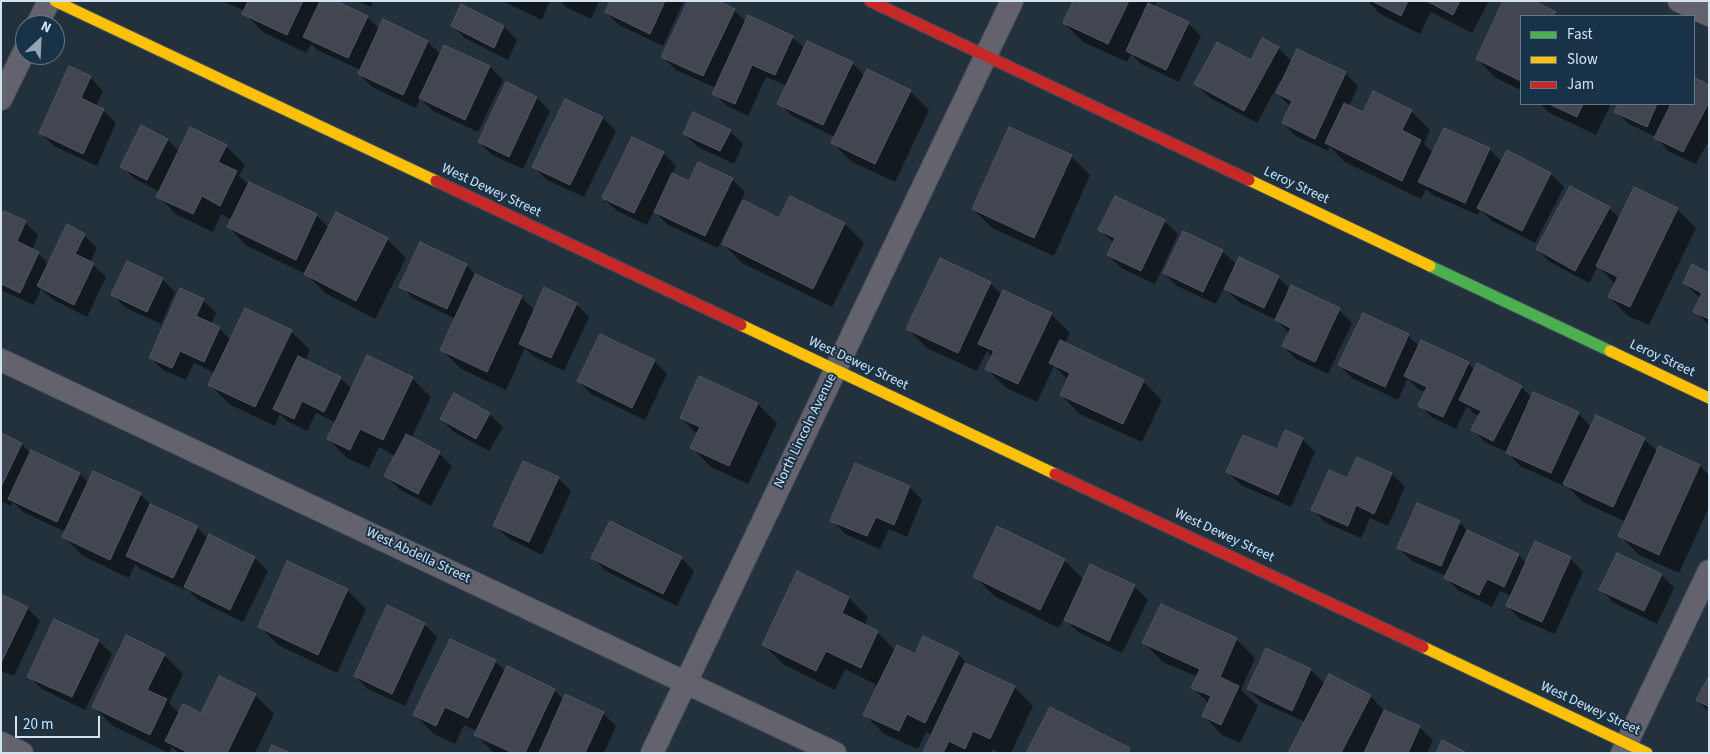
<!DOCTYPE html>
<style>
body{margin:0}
#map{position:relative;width:1710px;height:754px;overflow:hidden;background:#22313c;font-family:"Source Sans 3",sans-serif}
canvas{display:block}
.frame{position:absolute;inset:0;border:2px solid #d4e3f1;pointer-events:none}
.legend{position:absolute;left:1520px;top:15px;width:175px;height:90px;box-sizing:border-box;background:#183247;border:1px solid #63798b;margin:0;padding:6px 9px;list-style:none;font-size:15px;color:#d4e3f1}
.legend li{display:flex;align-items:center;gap:10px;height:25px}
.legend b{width:25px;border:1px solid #63798b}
.north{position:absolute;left:15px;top:15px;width:50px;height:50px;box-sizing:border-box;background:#183247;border:1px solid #63798b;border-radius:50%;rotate:25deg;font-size:14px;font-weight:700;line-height:20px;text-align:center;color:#d4e3f1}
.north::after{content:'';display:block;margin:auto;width:18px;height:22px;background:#96a5b2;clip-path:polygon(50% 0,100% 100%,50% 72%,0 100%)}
.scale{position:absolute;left:15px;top:716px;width:85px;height:22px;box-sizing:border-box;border:2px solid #d4e3f1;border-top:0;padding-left:6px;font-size:15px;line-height:18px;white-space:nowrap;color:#d4e3f1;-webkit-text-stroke:4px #183247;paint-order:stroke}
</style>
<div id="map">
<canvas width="1710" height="754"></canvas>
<div class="frame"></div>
<ul class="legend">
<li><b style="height:6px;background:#4caf50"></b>Fast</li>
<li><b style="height:6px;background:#ffc107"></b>Slow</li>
<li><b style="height:6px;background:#c62828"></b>Jam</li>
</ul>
<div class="north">N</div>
<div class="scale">20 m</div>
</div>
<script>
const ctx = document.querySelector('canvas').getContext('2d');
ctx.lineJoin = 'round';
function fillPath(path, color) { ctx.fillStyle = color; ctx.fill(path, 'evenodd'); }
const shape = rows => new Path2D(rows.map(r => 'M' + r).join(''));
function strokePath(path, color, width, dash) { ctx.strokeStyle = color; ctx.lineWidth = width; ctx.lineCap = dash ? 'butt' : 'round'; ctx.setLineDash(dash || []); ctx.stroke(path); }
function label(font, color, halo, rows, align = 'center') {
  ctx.font = font + ' "Source Sans 3",sans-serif'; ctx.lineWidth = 4; ctx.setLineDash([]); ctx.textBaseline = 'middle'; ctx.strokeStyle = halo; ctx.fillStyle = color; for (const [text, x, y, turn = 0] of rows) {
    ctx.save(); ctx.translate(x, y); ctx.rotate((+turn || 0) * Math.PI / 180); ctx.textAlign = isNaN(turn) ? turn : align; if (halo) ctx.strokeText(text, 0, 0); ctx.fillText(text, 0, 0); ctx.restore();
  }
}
fillPath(shape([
 [222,1,334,1,367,17,380,30,428,42,441,55,445,46,490,67,503,80,478,132,433,111,420,98,416,108,372,87,359,74,361,70,317,50,311,44,306,53,263,32,244,13,245,11],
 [357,1,373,1,371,7],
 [502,1,550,1,542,20],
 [560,1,599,1,591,19,566,7],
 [611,1,684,1,663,46,619,25,606,12],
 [1075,1,1157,1,1154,7,1188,23,1201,36,1179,82,1141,64,1131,54,1127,62,1083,42,1064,23],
 [1368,1,1489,1,1472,33,1431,12,1420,34,1380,14],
 [1505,1,1555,13,1559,16,1521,16,1521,90,1496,78,1477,59],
 [462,6,504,27,517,40,508,60,465,38,452,25],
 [734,10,746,22,792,37,805,49,852,63,865,76,910,91,929,110,895,182,852,162,833,143,835,137,792,116,779,103,787,86,766,77,748,116,727,106,714,93,716,88,676,70,663,57],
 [1278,48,1292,62,1345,73,1358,86,1349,106,1364,113,1411,111,1430,130,1424,144,1433,153,1489,149,1502,162,1507,152,1551,174,1564,187,1535,243,1492,221,1480,210,1478,215,1433,195,1426,189,1421,199,1345,162,1330,147,1328,151,1296,136,1283,123,1291,107,1277,93,1282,82,1280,81,1257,123,1209,97,1196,84,1251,61],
 [90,77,103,91,96,106,103,110,116,123,97,166,54,146,41,133],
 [1694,79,1709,86,1709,140,1696,164,1668,151,1656,137,1629,124,1616,111,1619,104,1694,104],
 [537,98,550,111,523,169,492,155,479,142],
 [1540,104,1611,104,1596,135,1550,113],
 [603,118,616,131,584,197,547,180,534,167],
 [142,127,168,140,179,152,226,146,245,165,239,176,249,185,249,183,316,215,329,228,337,213,387,239,406,258,375,319,325,293,306,274,247,246,228,227,232,220,221,214,213,232,177,215,158,196,160,192,135,179,122,166],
 [730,131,743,144,734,164,698,147,684,134],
 [663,153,676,166,672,174,690,183,732,179,745,192,718,248,668,225,654,211,647,225,617,211,603,198],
 [1071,156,1090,175,1054,256,992,228,973,209],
 [791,198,845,224,864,243,832,307,742,263,723,244,780,220],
 [1115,198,1164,221,1178,234,1155,284,1121,268,1108,255,1114,243,1100,230],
 [1609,208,1620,219,1677,209,1696,228,1649,325,1628,316,1609,297,1615,284,1598,266,1589,283,1550,262,1537,249],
 [1,219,25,222,38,235,32,250,38,253,49,264,84,235,97,248,90,262,106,277,87,317,52,299,41,289,34,305,1,290],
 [1184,233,1222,251,1237,265,1278,277,1291,290,1339,310,1352,323,1328,374,1296,359,1283,346,1290,334,1275,319,1239,302,1224,288,1216,304,1177,286,1164,273],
 [466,265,479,278,521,297,535,311,576,304,589,317,564,371,533,356,525,348,506,390,461,369,442,350,456,319,414,299,401,286],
 [1709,274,1709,325,1695,311,1701,299,1684,283],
 [162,279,175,292,161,324,126,308,113,295],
 [990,283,1002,295,1051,314,1070,333,1064,344,1143,381,1162,400,1142,442,1080,414,1061,395,1068,380,1054,366,1037,402,1006,388,987,369,992,357,987,351,977,371,927,348,908,329],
 [203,300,216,313,211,324,219,328,231,340,291,331,310,350,305,361,340,378,352,389,412,378,431,397,411,438,439,453,452,466,431,506,399,489,386,476,396,456,379,447,369,468,347,458,328,439,336,423,316,413,307,431,287,421,280,414,275,426,229,404,210,385,215,373,194,363,186,380,163,370,150,357],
 [1364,314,1408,336,1419,346,1468,363,1475,370,1521,387,1532,398,1578,413,1591,427,1644,439,1658,452,1660,448,1700,466,1709,475,1709,507,1679,573,1639,555,1620,536,1626,522,1583,502,1565,484,1564,486,1520,466,1507,452,1486,443,1473,430,1480,416,1473,413,1467,406,1456,429,1433,418,1420,405,1426,392,1418,389,1408,378,1398,400,1352,378,1339,365],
 [654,361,667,374,645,420,591,394,578,381],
 [700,378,758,404,777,423,748,484,711,467,692,448,698,435,681,418],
 [489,414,503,427,489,451,454,432,441,419],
 [1,434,22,444,31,454,32,452,80,474,89,483,140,494,153,507,197,527,208,539,210,536,255,558,268,571,243,622,198,600,187,589,186,590,140,569,135,564,129,578,83,556,64,537,66,532,23,512,13,502,11,506,1,501],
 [1302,439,1315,452,1291,507,1241,485,1227,472,1278,451],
 [1357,459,1392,474,1405,487,1388,526,1370,518,1361,538,1326,523,1313,510,1348,479],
 [558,478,571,491,542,555,508,538,494,525],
 [909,487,922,500,907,537,889,529,880,549,845,534,832,520],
 [1459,522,1469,532,1519,555,1526,563,1570,558,1583,572,1555,634,1520,619,1507,606,1511,596,1500,591,1492,607,1459,591,1446,578,1447,576,1412,561,1399,548],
 [593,558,681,558,694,571,677,606,606,571],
 [1064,560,1084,580,1091,566,1134,586,1148,600,1122,653,1078,632,1064,618,1059,628,994,596,975,577],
 [1661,575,1674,588,1657,624,1614,603,1601,590],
 [347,590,366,609,337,673,278,645,259,626],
 [1,596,27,608,40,621,14,676,1,671],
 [849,598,868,617,864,626,877,632,896,651,915,655,958,654,971,667,1014,687,1033,706,1011,753,1000,753,993,749,991,753,926,753,925,752,932,735,926,732,918,749,884,734,865,715,879,686,845,669,835,690,783,664,764,645],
 [55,621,99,641,112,654,85,710,42,689,29,676],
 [424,624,437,637,405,706,368,689,355,676],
 [1236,639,1255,658,1241,690,1258,706,1240,743,1222,735,1204,716,1209,704,1193,688,1198,677,1163,662,1144,643],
 [1266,650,1311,670,1325,684,1370,696,1386,712,1419,727,1433,740,1427,753,1289,753,1305,722,1261,702,1248,689],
 [164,655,183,674,169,703,179,713,201,714,255,695,274,714,255,753,178,753,172,747,169,753,113,726,94,707],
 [495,661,506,672,554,690,564,700,603,713,616,726,604,753,494,753,476,734,477,731,464,725,455,744,434,734,415,715],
 [1709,679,1709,712,1697,700]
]), '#0007');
const building = shape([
 [248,1,303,1,287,35,242,14,248,1],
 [320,1,336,1,368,16,348,58,303,37,320,1],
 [610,1,665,1,650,34,605,12,610,1],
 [688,1,719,1,735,9,703,76,661,57,688,1],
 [1073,1,1129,1,1108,44,1063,23,1073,1],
 [1372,1,1408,1,1401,16,1372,1],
 [1427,1,1460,1,1453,15,1427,1],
 [1503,1,1534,1,1556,12,1554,16,1521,16,1521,81,1476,59,1503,1],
 [1148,3,1189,22,1166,70,1126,51,1148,3],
 [461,4,504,26,494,48,451,26,461,4],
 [748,15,793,36,775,75,752,65,735,104,712,94,748,15],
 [383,19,428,41,403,95,358,74,383,19],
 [1262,38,1279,47,1244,111,1194,84,1217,42,1251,60,1262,38],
 [807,41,853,62,823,125,777,104,807,41],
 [444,45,490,66,465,120,419,98,444,45],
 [1297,49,1346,72,1315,139,1282,123,1292,101,1276,93,1297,49],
 [69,66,91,76,81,98,104,109,83,154,39,133,69,66],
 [867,69,911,90,875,164,831,143,867,69],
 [1694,77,1709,85,1709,102,1683,152,1654,138,1671,104,1694,104,1694,77],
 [506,82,537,97,509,157,478,142,506,82],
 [1373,91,1412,110,1402,130,1421,140,1402,181,1325,143,1344,103,1363,112,1373,91],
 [565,99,603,117,570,185,532,167,565,99],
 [1549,104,1583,104,1577,117,1549,104],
 [1618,104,1657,104,1647,127,1614,112,1618,104],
 [693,112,731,130,720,151,683,134,693,112],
 [141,125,168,139,147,180,120,167,141,125],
 [190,127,227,145,218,162,237,171,220,206,202,196,193,214,156,197,190,127],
 [1009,127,1072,155,1034,238,972,209,1009,127],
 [1444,128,1490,148,1465,203,1418,182,1444,128],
 [632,137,664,152,634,213,602,198,632,137],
 [1507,150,1551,173,1522,231,1477,208,1507,150],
 [698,162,733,178,705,236,654,212,672,173,689,181,698,162],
 [249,182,317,214,296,260,227,227,249,182],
 [1570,186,1610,207,1575,271,1536,249,1570,186],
 [1634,187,1678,208,1630,307,1608,297,1618,277,1596,266,1634,187],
 [790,196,845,223,813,289,722,244,743,200,779,218,790,196],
 [1115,196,1165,220,1141,271,1107,255,1115,238,1098,230,1115,196],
 [4,211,26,221,17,241,39,252,20,293,1,284,1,216,4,211],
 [336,212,388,238,356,301,304,274,336,212],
 [67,224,85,234,75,254,94,263,74,305,37,286,67,224],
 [1183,231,1223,250,1203,292,1163,273,1183,231],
 [420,242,467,264,447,309,399,287,420,242],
 [1239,257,1279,276,1264,308,1224,289,1239,257],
 [940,258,991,282,958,353,906,329,940,258],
 [127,261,163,278,147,312,111,295,127,261],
 [1692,264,1709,273,1709,319,1693,312,1702,293,1683,283,1692,264],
 [475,274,522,296,487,372,440,350,475,274],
 [1291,285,1340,308,1315,362,1282,346,1291,328,1275,320,1291,285],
 [544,287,577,303,551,358,519,344,544,287],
 [180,288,204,299,196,316,220,327,204,362,180,351,172,368,149,358,180,288],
 [1003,290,1052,313,1018,384,985,369,994,351,978,344,1003,290],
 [245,308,292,330,255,407,208,385,245,308],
 [1363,313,1409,334,1385,387,1338,365,1363,313],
 [600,334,655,360,632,408,577,381,600,334],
 [1060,340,1144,380,1123,424,1060,395,1070,373,1049,363,1060,340],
 [1421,340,1469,362,1443,417,1418,406,1427,387,1404,376,1421,340],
 [367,355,413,377,383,440,360,429,350,450,327,439,367,355],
 [298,356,341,377,324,412,302,401,294,419,273,409,298,356],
 [1477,363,1522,386,1493,441,1471,430,1481,411,1459,400,1477,363],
 [699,376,758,403,729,466,690,448,700,427,680,418,699,376],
 [1533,392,1579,412,1551,473,1506,453,1533,392],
 [454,393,490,413,476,439,440,419,454,393],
 [1596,415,1645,438,1613,507,1563,484,1596,415],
 [1285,430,1303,438,1278,495,1226,472,1243,435,1277,449,1285,430],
 [1,433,22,443,1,487,1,433],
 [406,434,440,452,418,494,384,476,406,434],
 [1659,446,1700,465,1659,555,1618,536,1659,446],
 [31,450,80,473,57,522,8,499,31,450],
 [1357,457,1392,473,1374,514,1356,505,1348,526,1311,510,1329,470,1347,478,1357,457],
 [523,461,559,477,529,542,493,526,523,461],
 [855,463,910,486,894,525,876,517,867,536,830,521,855,463],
 [93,471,141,493,110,560,62,537,93,471],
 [1417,503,1460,521,1441,566,1397,548,1417,503],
 [150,504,198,526,173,578,126,556,150,504],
 [610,521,682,557,663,594,591,558,610,521],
 [997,526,1065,559,1040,610,973,577,997,526],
 [1467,530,1519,554,1504,587,1487,579,1479,595,1444,578,1467,530],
 [209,534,255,557,230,610,184,587,209,534],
 [1535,541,1571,557,1542,622,1506,606,1535,541],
 [1617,553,1662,574,1644,611,1599,590,1617,553],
 [287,561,348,589,318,655,258,627,287,561],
 [1090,564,1135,585,1109,641,1064,620,1090,564],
 [797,571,849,597,842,613,878,631,861,668,826,651,816,671,762,645,797,571],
 [1,594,28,607,1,663,1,594],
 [1161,604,1237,638,1220,677,1239,686,1221,725,1202,716,1211,696,1191,688,1200,669,1142,643,1161,604],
 [387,605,425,623,392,694,354,676,387,605],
 [54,619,99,640,72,697,27,677,54,619],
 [126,635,165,654,147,690,167,699,150,735,92,707,126,635],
 [923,636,959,653,925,723,907,714,899,731,863,715,897,645,915,654,923,636],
 [450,639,496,660,468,718,445,707,436,726,413,715,450,639],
 [1266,648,1311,669,1292,711,1247,689,1266,648],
 [965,663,1015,686,990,739,973,731,965,749,949,741,943,753,923,752,965,663],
 [507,666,555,689,525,753,513,753,474,735,507,666],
 [1329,674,1371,695,1341,753,1288,753,1329,674],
 [219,676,256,694,227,753,189,753,165,741,183,704,201,713,219,676],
 [1709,676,1709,707,1696,700,1709,676],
 [565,694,604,712,585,753,539,753,565,694],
 [1050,707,1130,748,1128,753,1026,753,1050,707],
 [1384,710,1420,726,1408,753,1364,753,1384,710],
 [1442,740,1467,753,1436,753,1442,740],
 [272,745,290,753,268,753,272,745]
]);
fillPath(building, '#424651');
strokePath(building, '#515560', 1);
const street = shape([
 [1679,1,1709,15],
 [37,25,49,1],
 [1,99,25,50],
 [1,360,835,753],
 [1,743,22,753],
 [652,753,1012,1],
 [1622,753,1709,571]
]);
const fast = shape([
 [1430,266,1610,351]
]);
const slow = shape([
 [55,1,436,181],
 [1249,180,1430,266],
 [741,325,1055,474],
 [1610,351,1709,398],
 [1423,647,1647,753]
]);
const jam = shape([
 [870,1,1249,180],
 [436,181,741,325],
 [1055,474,1423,647]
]);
strokePath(street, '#414d57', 24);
strokePath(fast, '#414d57', 13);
strokePath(slow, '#414d57', 13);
strokePath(jam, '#414d57', 13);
strokePath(street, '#64636d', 22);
strokePath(fast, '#4caf50', 11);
strokePath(slow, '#ffc107', 11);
strokePath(jam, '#c62828', 11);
label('14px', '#d4e3f1', '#183247', [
 ["Leroy Street",1296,186,25],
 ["West Dewey Street",491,191,25],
 ["Leroy Street",1662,359,25],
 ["West Dewey Street",858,364,25],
 ["North Lincoln Avenue",806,431,-64],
 ["West Dewey Street",1224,536,25],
 ["West Abdella Street",418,556,25],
 ["West Dewey Street",1590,709,25]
]);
</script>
